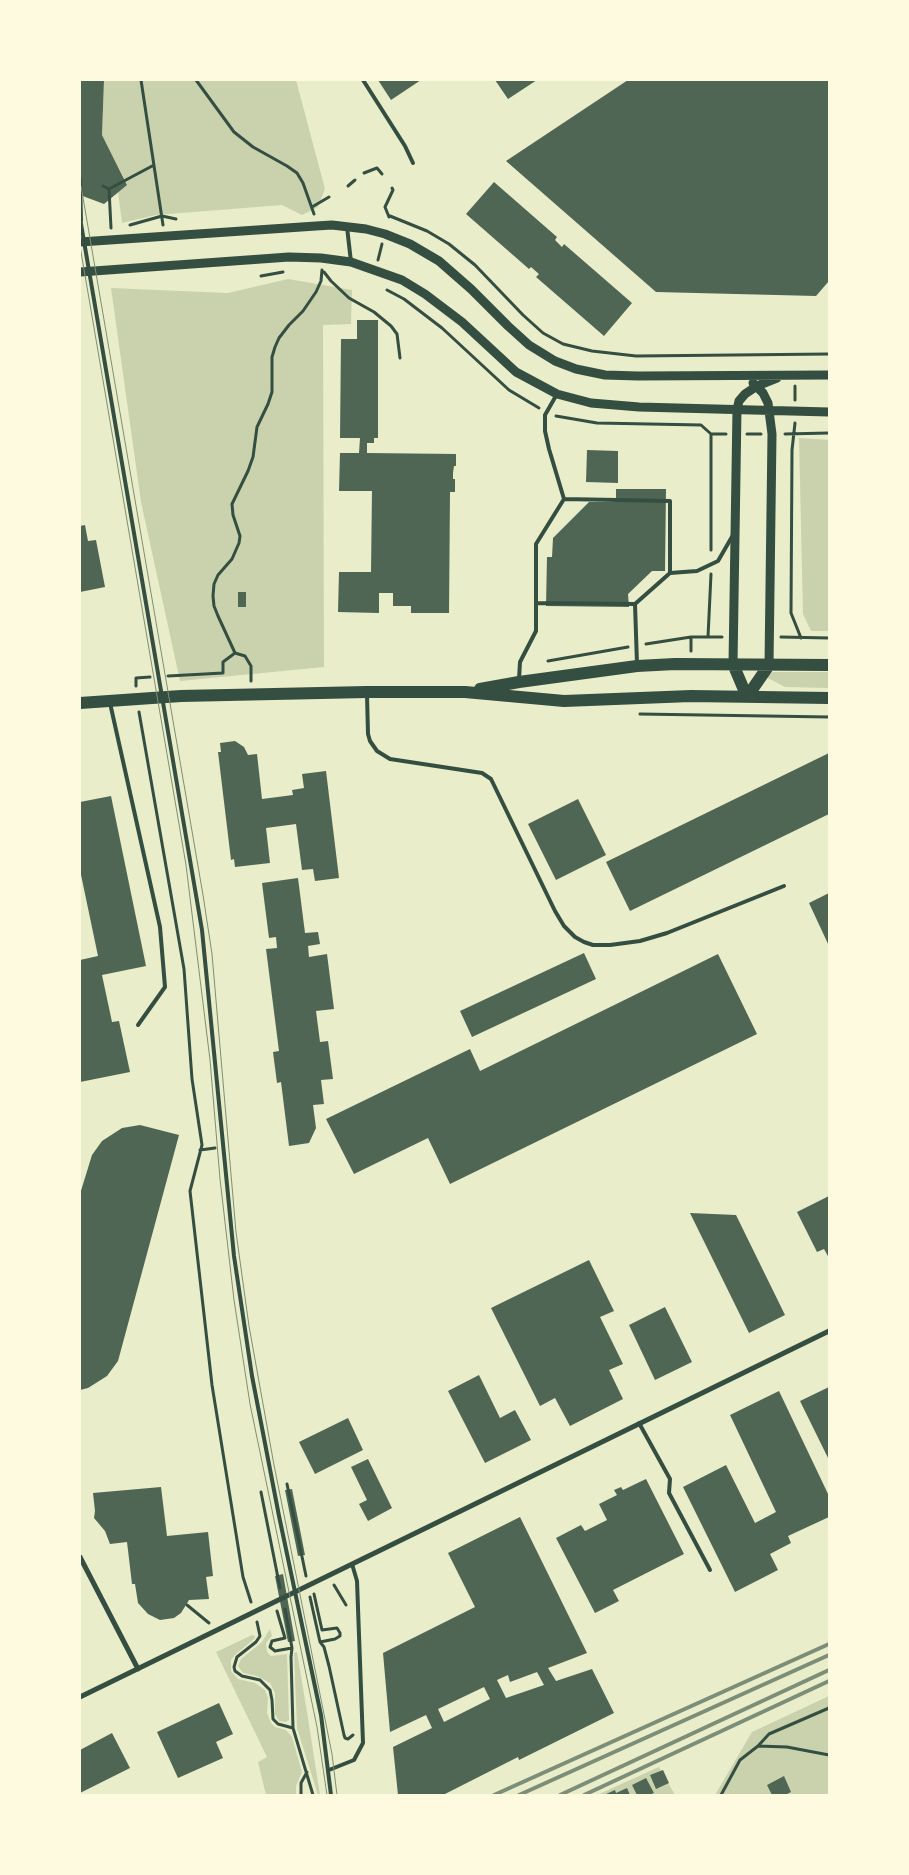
<!DOCTYPE html>
<style>
body{margin:0}
#map{position:relative;width:909px;height:1875px;overflow:hidden;background:#e9edc9;font-family:Overpass,sans-serif}
canvas{display:block}
.frame{position:absolute;inset:0;border:81px solid #fefae0;pointer-events:none}
</style>
<div id="map">
<canvas width="909" height="1875"></canvas>
<div class="frame"></div>
</div>
<script>
const ctx = document.querySelector('canvas').getContext('2d');
ctx.lineJoin = 'round';
function fillPath(path, color) { ctx.fillStyle = color; ctx.fill(path, 'evenodd'); }
const shape = rows => new Path2D(rows.map(r => 'M' + r).join(''));
function strokePath(path, color, width, dash) { ctx.strokeStyle = color; ctx.lineWidth = width; ctx.lineCap = dash ? 'butt' : 'round'; ctx.setLineDash(dash || []); ctx.stroke(path); }
fillPath(shape([
 [104,80,296,80,325,189,318,207,302,215,282,205,156,215,122,223,118,192,127,184,102,135],
 [288,279,352,290,351,324,323,325,324,667,180,681,141,502,111,288,228,293],
 [799,438,829,440,829,631,811,631,803,614],
 [773,672,829,672,829,688,785,687,766,677,768,674],
 [270,1629,272,1636,266,1643,267,1652,271,1656,287,1654,289,1720,286,1722,279,1721,275,1714,275,1693,270,1683,257,1676,243,1673,238,1666,241,1659,262,1642],
 [252,1635,255,1636,254,1639,235,1655,231,1660,231,1671,238,1679,255,1683,265,1690,268,1698,267,1713,271,1723,275,1727,286,1730,292,1737,302,1772,296,1786,296,1795,266,1795,258,1762,267,1757,216,1652],
 [297,1652,307,1712,320,1795,318,1795,297,1728,294,1653],
 [829,1696,829,1795,715,1795,752,1732],
 [659,1767,675,1795,597,1795]
]), '#cad2ad');
fillPath(shape([
 [80,80,104,80,102,135,127,185,104,204,80,195],
 [378,80,421,80,391,100],
 [495,80,537,80,508,99],
 [628,80,829,80,829,281,816,296,656,292,506,161],
 [494,182,557,237,555,240,562,247,564,244,632,303,604,336,536,277,539,274,531,267,529,269,466,214],
 [357,320,378,320,378,438,374,438,374,443,367,443,367,453,456,454,456,466,454,466,453,473,453,479,455,479,455,492,450,492,449,613,411,613,411,606,393,606,393,593,379,593,379,613,338,612,339,572,371,572,372,491,339,491,340,453,359,453,360,438,340,438,341,339,357,339],
 [587,450,618,451,618,483,586,482],
 [616,489,666,489,665,571,652,571,628,594,629,607,546,606,547,557,552,557,553,538,589,502,616,502],
 [85,525,88,541,96,540,105,587,80,592,80,526],
 [238,592,246,592,246,607,238,607],
 [235,741,244,747,248,755,257,754,262,799,293,795,292,790,304,788,302,774,326,771,339,878,315,881,313,869,302,870,296,824,266,828,270,863,235,867,234,859,231,860,218,752,221,752,220,743],
 [829,753,829,814,630,911,606,862],
 [111,796,146,966,102,975,112,1022,119,1021,130,1072,80,1082,80,960,98,956,80,870,80,802],
 [578,799,606,855,556,880,528,824],
 [298,878,305,933,318,932,320,944,308,946,309,957,327,954,334,1009,316,1011,320,1042,328,1041,333,1079,321,1080,324,1104,313,1105,316,1128,309,1143,289,1146,281,1082,277,1083,273,1052,279,1051,266,949,277,948,276,937,269,938,262,883],
 [829,893,829,946,809,903],
 [584,953,596,979,472,1037,460,1011],
 [718,954,757,1034,450,1184,428,1138,354,1174,326,1119,470,1049,480,1071],
 [140,1125,179,1135,118,1361,107,1376,88,1388,80,1390,80,1194,92,1155,102,1141,122,1128],
 [829,1196,829,1258,824,1249,817,1252,797,1212],
 [690,1213,736,1215,785,1315,749,1333],
 [589,1260,614,1311,600,1317,623,1364,609,1370,623,1399,570,1426,555,1398,540,1406,491,1308],
 [665,1307,692,1362,655,1380,629,1325],
 [479,1375,500,1418,515,1410,531,1440,485,1463,448,1391],
 [829,1387,829,1460,800,1401],
 [779,1391,829,1496,829,1517,788,1536,791,1543,770,1554,778,1570,735,1592,683,1487,726,1465,755,1523,776,1512,730,1415],
 [348,1418,363,1450,315,1474,299,1442],
 [368,1459,392,1508,368,1521,359,1504,367,1500,351,1467],
 [646,1479,684,1554,613,1590,619,1601,595,1613,556,1538,581,1525,585,1531,607,1520,599,1504,617,1495,614,1490,621,1487,623,1490],
 [161,1487,167,1536,208,1532,213,1576,206,1577,209,1599,189,1600,181,1613,174,1618,160,1620,148,1614,138,1603,135,1584,132,1584,127,1542,110,1544,105,1531,94,1518,95,1511,93,1493],
 [292,1489,305,1555,298,1556,285,1490],
 [520,1517,587,1653,548,1668,556,1681,592,1669,614,1713,519,1760,518,1757,443,1795,398,1795,393,1747,432,1728,426,1715,390,1732,383,1653,475,1607,448,1553],
 [537,1672,544,1685,506,1698,497,1680,508,1675,510,1682],
 [484,1687,490,1699,444,1722,438,1709],
 [283,1574,295,1641,288,1642,275,1576],
 [219,1703,233,1734,216,1742,223,1758,178,1778,157,1732],
 [112,1733,130,1768,80,1793,80,1750],
 [663,1770,669,1783,656,1789,650,1775],
 [784,1776,791,1792,785,1795,772,1795,767,1785],
 [646,1778,654,1793,649,1795,637,1795,632,1785],
 [627,1788,630,1795,604,1795,615,1790,616,1793]
]), '#4f6655');
strokePath(shape([
 [141,80,163,225],
 [196,80,234,132,253,147,287,166,297,173,303,183,314,214],
 [364,173,377,168,382,174],
 [103,186,109,189],
 [348,186,355,180],
 [312,207,329,197],
 [390,216,427,231,449,244,475,265,523,315,543,333,563,344,592,351,636,356,829,354],
 [389,217,385,207,393,190,392,188],
 [130,225,162,216,176,219],
 [111,228,109,189,154,165],
 [378,260,382,244],
 [324,272,331,281,349,298,374,312,391,326,397,334,400,358],
 [261,276,283,272],
 [387,290,404,299,442,328,509,390,539,408],
 [795,386,795,400],
 [556,416,597,423,701,425,711,434,726,434],
 [795,423,792,450,791,613,801,638],
 [711,434,711,550],
 [747,434,761,434],
 [785,434,829,433],
 [691,637,691,651],
 [708,637,711,574],
 [781,637,829,638],
 [646,644,691,637,722,637],
 [235,653,245,656,251,666,251,681],
 [548,661,628,647],
 [168,676,223,673,223,662,235,653,218,616,214,606,213,596,214,584,218,575,232,559,239,543,240,536,233,515,232,504,248,471,253,457,257,427,268,404,272,392,272,357,275,347,279,338,289,325,303,311,316,292,321,281,322,270],
 [136,686,136,678,150,677],
 [139,712,184,969,192,1079,202,1145,190,1191,212,1385,243,1577,251,1602],
 [640,714,829,717],
 [200,1150,215,1148],
 [287,1484,306,1576],
 [261,1492,280,1588],
 [334,1585,346,1605],
 [314,1594,322,1630,337,1628,340,1633,340,1636,335,1639,320,1642],
 [310,1597,320,1642,324,1647,329,1666,344,1735,345,1738,348,1739,353,1735],
 [187,1605,209,1623],
 [285,1609,292,1648,291,1657,293,1728],
 [277,1611,285,1638,272,1641,270,1647,275,1651,292,1648],
 [257,1622,260,1636,256,1642,237,1657,234,1667,235,1671,242,1676,260,1680,270,1690,272,1700,273,1719,278,1724,293,1728,313,1795],
 [758,1746,769,1734,829,1708],
 [301,1795,301,1783,307,1772],
 [721,1795,740,1760,758,1746,787,1747,829,1755]
]), '#344e41', 3);
strokePath(shape([
 [363,80,405,146,413,163],
 [80,179,81,221],
 [80,218,202,930,234,1256,252,1376,279,1516,321,1715,331,1795],
 [347,227,351,262],
 [564,499,670,501,670,573],
 [536,603,635,604,670,573,697,571,718,561,733,535],
 [635,604,637,664],
 [519,679,520,662,536,631,536,544,564,499,549,449,545,431,545,415,557,394],
 [367,695,368,734,370,741,377,751,390,759,482,773,491,779,555,911,564,926,575,937,584,942,593,945,610,945,640,941,667,933,784,886],
 [110,703,160,927,165,987,138,1025],
 [639,1423,670,1479,669,1493,710,1570],
 [329,1770,354,1760,363,1743,357,1581,352,1564]
]), '#344e41', 4);
strokePath(shape([
 [80,1557,138,1669],
 [80,1697,829,1331]
]), '#344e41', 5);
strokePath(shape([
 [80,242,316,226,332,225,366,229,385,234,410,244,439,261,471,289,508,326,529,345,555,361,576,369,605,375,638,376,829,375],
 [80,272,289,257,321,258,351,262,402,280,425,294,462,322,516,372,557,394,591,403,639,407,829,412],
 [753,383,763,393,768,403,772,434,769,665],
 [733,664,737,409,739,401,745,394,757,386,777,378]
]), '#344e41', 9);
strokePath(shape([
 [733,664,747,697],
 [480,689,519,682,637,666,675,664,829,665],
 [747,697,769,665],
 [80,703,181,696,367,692,465,692,564,701,691,696,829,698]
]), '#344e41', 12);
strokePath(shape([
 [81,186,203,895,212,954,236,1232,249,1326,274,1465,332,1754,337,1795],
 [80,246,186,865,210,1060,220,1179,234,1300,250,1404,317,1727,327,1795]
]), '#7c8e77', 1);
strokePath(shape([
 [494,1795,829,1644],
 [519,1795,829,1655],
 [560,1795,829,1670],
 [584,1795,829,1681]
]), '#7c8e77', 4);
</script>
